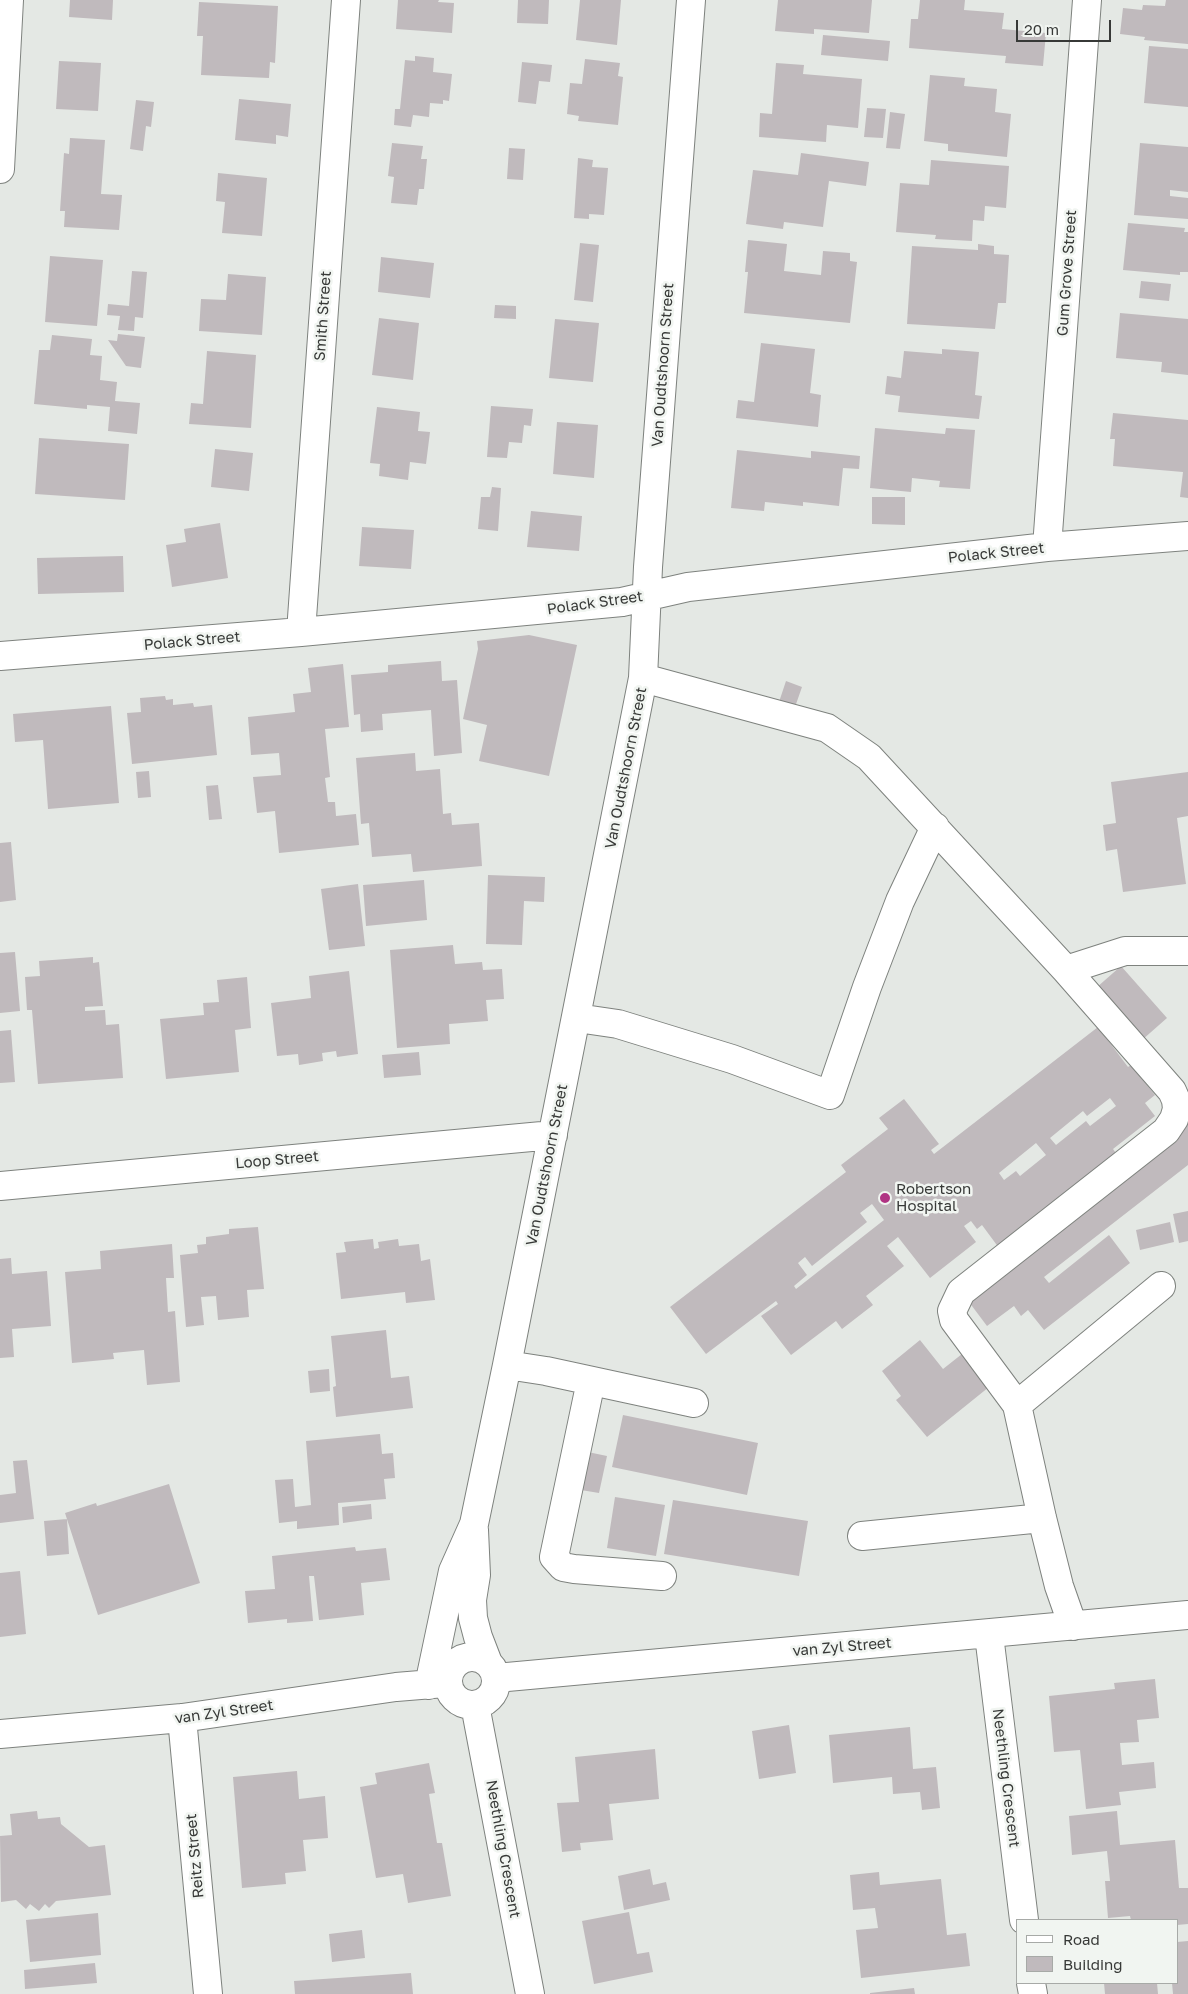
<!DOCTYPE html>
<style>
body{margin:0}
#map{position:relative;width:1188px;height:1994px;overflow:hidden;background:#e4e8e4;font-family:"Golos Text",sans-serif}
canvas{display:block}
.legend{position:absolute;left:1016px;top:1919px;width:162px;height:65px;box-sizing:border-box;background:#f1f5f1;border:1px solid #a7aaa7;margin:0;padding:6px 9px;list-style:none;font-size:15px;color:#373937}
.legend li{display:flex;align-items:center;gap:10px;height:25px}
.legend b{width:25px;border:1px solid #a7aaa7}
.scale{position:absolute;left:1016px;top:20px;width:95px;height:22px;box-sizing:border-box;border:2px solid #373937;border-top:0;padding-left:6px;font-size:15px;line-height:18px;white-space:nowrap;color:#373937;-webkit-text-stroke:4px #f1f5f1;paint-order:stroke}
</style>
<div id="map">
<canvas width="1188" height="1994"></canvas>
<ul class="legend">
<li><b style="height:6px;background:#fff"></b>Road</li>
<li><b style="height:14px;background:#c0babd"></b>Building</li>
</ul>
<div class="scale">20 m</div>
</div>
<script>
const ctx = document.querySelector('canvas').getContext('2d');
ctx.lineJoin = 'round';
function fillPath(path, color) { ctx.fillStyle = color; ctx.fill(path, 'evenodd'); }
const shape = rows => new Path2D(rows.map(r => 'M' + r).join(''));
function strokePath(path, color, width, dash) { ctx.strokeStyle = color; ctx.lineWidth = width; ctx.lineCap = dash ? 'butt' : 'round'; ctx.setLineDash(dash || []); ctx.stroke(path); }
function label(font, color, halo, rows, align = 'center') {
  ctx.font = font + ' "Golos Text",sans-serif'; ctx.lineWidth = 5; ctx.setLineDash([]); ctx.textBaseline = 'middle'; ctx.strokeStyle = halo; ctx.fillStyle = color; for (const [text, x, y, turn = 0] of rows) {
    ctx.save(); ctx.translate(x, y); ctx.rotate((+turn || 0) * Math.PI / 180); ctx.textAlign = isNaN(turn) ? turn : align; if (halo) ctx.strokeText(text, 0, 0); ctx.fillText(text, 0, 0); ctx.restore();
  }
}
fillPath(shape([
 [70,0,113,0,112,20,69,17],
 [398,0,439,0,438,2,454,3,452,33,396,29],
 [518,0,549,0,548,24,517,23],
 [580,0,621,0,617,45,576,40],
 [778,0,872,0,869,33,814,29,814,34,775,31],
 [920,0,965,0,964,10,1004,13,1002,29,1046,33,1043,66,1005,63,1006,56,909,48,911,19,918,19],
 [1166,0,1188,0,1188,44,1144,40,1145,37,1120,34,1123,8,1142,10,1143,5,1165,6],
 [199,2,278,6,275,63,270,62,269,78,201,75,203,36,197,36],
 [823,35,890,41,888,61,821,55],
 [1149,46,1188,49,1188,107,1144,103],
 [415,56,434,58,433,72,452,74,449,101,443,100,443,104,430,103,429,117,413,115,411,127,394,125,395,109,400,109,405,60,415,61],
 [585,59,620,63,618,76,623,77,618,125,578,121,579,116,567,114,570,83,582,84],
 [59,61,101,63,98,111,56,109],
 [522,62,552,65,550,82,539,81,536,104,518,102],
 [776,63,804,65,803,74,862,79,858,128,827,125,826,142,759,137,760,113,772,114],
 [930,75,965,78,964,86,997,89,995,112,1011,114,1007,157,948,151,948,144,924,141],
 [239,99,291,104,288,137,276,135,276,144,235,140],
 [136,100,154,102,151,127,146,126,143,151,130,149],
 [867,108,886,109,883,138,864,137],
 [890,112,905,114,900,149,886,148],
 [70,138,105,140,101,194,122,195,119,230,64,227,65,211,60,211,64,153,69,154],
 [392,143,423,146,421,159,427,159,424,189,419,189,417,205,391,203,394,177,388,176],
 [1140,143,1188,147,1188,192,1170,190,1170,196,1188,198,1188,219,1134,215],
 [509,148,525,149,523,180,507,179],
 [801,153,869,162,866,186,829,181,823,227,784,222,783,229,746,224,753,170,798,175],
 [578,158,593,160,592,167,608,168,604,215,589,214,589,219,574,218],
 [931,160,1009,166,1006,208,985,206,984,221,973,220,972,241,935,239,936,235,896,232,900,183,929,185],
 [218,173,267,178,262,236,222,233,225,202,216,201],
 [1128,223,1185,228,1184,232,1188,232,1188,272,1180,272,1180,275,1123,270],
 [748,240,787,244,784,271,821,275,823,251,850,253,850,261,857,262,850,323,744,313,748,272,745,272],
 [580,243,599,245,593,302,574,300],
 [978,244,994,246,994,254,1009,255,1006,303,998,303,995,329,907,324,912,246,978,250],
 [50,256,103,260,97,326,45,322],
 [381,257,434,263,430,298,378,292],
 [132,271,147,272,143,318,135,317,134,331,118,330,120,316,107,315,108,304,129,306],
 [228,274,266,277,262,335,199,331,201,299,226,300],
 [1141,281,1171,284,1169,301,1139,298],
 [495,305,516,306,516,319,494,318],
 [1120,313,1188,319,1188,375,1161,372,1162,362,1116,358],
 [379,318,419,323,413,380,372,375],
 [555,319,599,323,593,382,549,378],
 [118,334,145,337,141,368,126,366,108,340,117,341],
 [52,335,92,339,90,355,102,356,100,380,117,382,115,401,140,403,137,434,108,431,110,407,87,405,87,409,34,404,39,350,50,350],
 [761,343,815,349,810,393,821,395,818,427,736,418,738,400,754,402],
 [942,349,979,352,975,395,982,396,979,419,898,412,900,396,885,394,887,376,901,378,904,351,942,354],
 [207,351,256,355,251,428,189,424,191,403,203,404],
 [491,406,533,409,531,426,524,425,522,443,509,442,507,458,487,457],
 [377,407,420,412,418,431,430,432,426,464,410,462,408,480,379,476,380,464,370,463],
 [1113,413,1188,420,1188,498,1180,497,1183,472,1113,466,1115,439,1110,439],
 [557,422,598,425,594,478,553,474],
 [875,428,945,434,946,428,975,430,970,489,939,487,940,481,912,478,911,492,870,488],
 [39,438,129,444,125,500,35,494],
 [215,449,253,453,249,491,211,487],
 [737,450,811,458,811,451,860,456,859,469,843,468,839,506,803,502,803,506,765,502,764,511,731,508],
 [492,487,501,488,498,531,478,529,481,497,490,497],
 [872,497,905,497,905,525,872,524],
 [531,511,582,516,579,551,527,547],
 [220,523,228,578,172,587,166,545,186,542,184,529],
 [362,527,414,530,411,569,359,566],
 [123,556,124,592,38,594,37,558],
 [529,635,577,645,549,776,479,761,487,725,463,719,478,649,477,641],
 [441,661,442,681,457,680,462,753,434,756,431,710,382,714,383,730,361,732,360,714,354,715,351,675,388,672,388,665],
 [343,664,349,727,325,729,330,777,325,778,328,802,335,802,336,816,356,814,359,845,279,853,275,811,257,813,253,777,281,775,279,753,251,755,248,717,295,712,293,694,311,692,308,668],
 [786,681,802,687,795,707,779,702],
 [165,696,166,700,173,699,173,705,193,703,194,707,212,705,217,755,132,764,127,713,141,712,140,698],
 [111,706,119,803,48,809,43,740,15,742,13,714],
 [415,753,416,771,440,769,443,814,451,813,452,825,479,823,482,866,413,872,411,854,372,857,369,823,361,824,356,758],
 [149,771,151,797,138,798,136,772],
 [1188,772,1188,816,1177,818,1186,884,1123,892,1117,849,1106,851,1103,825,1116,823,1111,782],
 [218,785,222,819,209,820,206,786],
 [11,842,16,900,0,902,0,843],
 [488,875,545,877,544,902,524,901,522,945,486,944],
 [424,880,427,920,366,926,363,885],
 [358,884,365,946,329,950,321,889],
 [453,945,455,964,482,962,483,970,502,969,504,999,486,1000,488,1021,449,1024,450,1044,397,1048,390,950],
 [15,952,20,1011,0,1013,0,953],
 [93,957,93,963,99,962,103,1006,85,1007,85,1011,105,1010,106,1025,119,1024,123,1078,38,1084,32,1010,27,1010,25,977,40,976,39,961],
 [1121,966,1167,1018,1142,1040,1096,988],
 [349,971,358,1054,337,1057,336,1051,322,1053,323,1061,299,1065,298,1054,277,1056,271,1003,311,998,309,976],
 [247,977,251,1028,235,1030,239,1072,166,1079,160,1019,204,1015,203,1003,219,1002,217,980],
 [1098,1027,1128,1067,1131,1065,1155,1095,1145,1103,1155,1116,1113,1149,1118,1156,999,1248,982,1225,977,1229,971,1221,964,1226,976,1242,930,1278,898,1237,887,1246,904,1266,866,1296,873,1305,842,1329,836,1321,791,1355,761,1316,778,1304,776,1301,706,1354,670,1307,846,1172,841,1165,888,1129,879,1118,904,1099,939,1144,931,1150,934,1154],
 [1110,1098,1116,1106,1090,1126,1086,1121,1056,1145,1050,1138,1083,1111,1087,1116],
 [1036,1143,1046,1155,1020,1176,1016,1171,1004,1180,999,1173],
 [872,1204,884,1220,796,1289,794,1286,807,1275,798,1263,805,1257,812,1266,867,1222,860,1213],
 [11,1030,15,1082,0,1083,0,1031],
 [419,1052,421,1075,384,1078,382,1055],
 [1188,1124,1188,1165,1044,1277,1049,1283,1109,1235,1130,1263,1044,1330,1028,1310,1021,1316,1014,1306,987,1326,966,1298],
 [1188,1211,1188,1241,1179,1243,1173,1214],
 [1170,1222,1174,1242,1140,1250,1136,1230],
 [258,1227,264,1289,247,1290,249,1317,218,1320,216,1296,201,1297,204,1325,186,1327,180,1255,198,1253,197,1245,206,1244,206,1237,229,1234,229,1229],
 [373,1239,374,1249,379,1248,378,1242,398,1239,399,1246,419,1244,421,1261,430,1259,435,1300,406,1303,405,1292,341,1299,336,1253,346,1252,344,1242],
 [172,1244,174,1278,166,1278,168,1312,175,1311,180,1382,147,1385,144,1350,113,1353,114,1359,72,1363,65,1272,101,1269,100,1251],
 [11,1258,12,1274,47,1271,51,1326,12,1329,14,1357,0,1358,0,1259],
 [386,1330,391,1378,409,1376,413,1408,336,1417,333,1387,336,1386,331,1336],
 [920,1340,943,1369,962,1354,989,1387,927,1437,896,1400,901,1396,882,1371],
 [329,1369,330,1391,310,1393,308,1371],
 [623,1415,758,1443,747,1495,612,1467],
 [380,1434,382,1454,393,1453,395,1478,384,1479,386,1499,338,1503,339,1525,297,1529,297,1521,279,1523,275,1480,293,1479,295,1507,311,1505,306,1441],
 [583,1451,607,1456,599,1493,575,1489],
 [27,1460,34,1519,0,1523,0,1495,16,1493,13,1461],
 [169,1484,200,1583,98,1615,65,1513,96,1503,97,1506],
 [615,1497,665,1505,656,1556,607,1548],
 [673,1500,808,1521,799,1576,664,1554],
 [371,1504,372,1519,343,1523,342,1507],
 [67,1519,69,1554,47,1556,44,1521],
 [355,1547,356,1551,386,1548,390,1580,361,1583,364,1615,319,1620,314,1576,309,1576,313,1621,287,1623,287,1619,248,1623,245,1591,275,1589,272,1556],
 [20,1571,26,1634,0,1637,0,1573],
 [1155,1679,1159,1718,1137,1720,1139,1742,1120,1743,1122,1765,1154,1762,1156,1788,1119,1792,1121,1805,1086,1809,1080,1750,1054,1752,1049,1696,1115,1689,1114,1683],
 [789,1725,796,1773,759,1779,752,1731],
 [910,1727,913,1769,936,1767,940,1808,922,1810,920,1792,893,1794,892,1777,833,1783,829,1735],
 [655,1749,659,1799,609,1804,613,1840,580,1843,581,1850,562,1852,557,1803,579,1802,575,1757],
 [429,1763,435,1793,429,1794,437,1843,442,1843,451,1896,408,1903,403,1874,376,1878,360,1787,377,1784,375,1773],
 [297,1771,299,1799,325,1796,328,1838,303,1840,306,1871,285,1873,286,1884,242,1888,233,1777],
 [37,1811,38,1819,60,1817,61,1824,89,1847,105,1845,111,1895,56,1901,49,1908,45,1904,39,1911,30,1904,26,1909,16,1900,1,1902,0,1836,12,1835,10,1814],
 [1117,1811,1120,1845,1175,1840,1179,1888,1188,1888,1188,1924,1177,1925,1177,1920,1131,1920,1130,1916,1108,1918,1105,1881,1110,1881,1107,1851,1072,1855,1069,1816],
 [650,1869,653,1885,666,1882,670,1900,624,1910,618,1876],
 [879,1872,880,1885,941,1879,947,1935,966,1933,970,1966,861,1978,856,1930,878,1928,875,1908,853,1910,850,1875],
 [629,1912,637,1954,649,1952,653,1972,594,1984,582,1921],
 [98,1913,101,1955,30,1962,26,1920],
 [362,1930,365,1958,332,1962,329,1934],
 [1188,1941,1188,1994,1173,1994,1172,1983,1177,1983,1177,1942],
 [95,1963,97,1983,25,1989,24,1970],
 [411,1973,413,1994,295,1994,294,1981],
 [1104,1983,1157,1983,1158,1994,1105,1994],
 [914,1988,915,1994,870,1994,870,1993]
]), '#c0babd');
const minor = shape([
 [0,169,9,0],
 [1047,547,1087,0],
 [301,632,346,0],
 [0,656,301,632,622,602,688,587,1047,547,1188,536],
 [643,678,827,728,869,757,1066,970,1172,1091,1176,1100,1177,1109,1174,1119,1166,1131,961,1292,952,1311,954,1320,1017,1405,1042,1518,1059,1586,1073,1626],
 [1066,970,1125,951,1188,951],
 [577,1018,618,1024,732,1059,830,1095,867,987,900,901,935,827],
 [0,1186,553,1135],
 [507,1365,546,1371,694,1403],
 [591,1381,554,1557,563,1567,574,1569,662,1576],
 [1017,1405,1161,1286],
 [474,1530,476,1575,472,1600,473,1618,478,1637,488,1663],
 [862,1536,1042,1518],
 [989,1635,1024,1920],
 '448 1681a24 24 0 1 1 48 0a24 24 0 1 1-48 0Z',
 [496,1678,1188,1615],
 [429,1685,453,1571,474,1524,507,1365,643,678,648,567,691,0],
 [475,1705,530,1994],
 [182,1718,208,1994],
 [0,1734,182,1718,396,1687,445,1683],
 [1031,1983,1033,1994]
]);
strokePath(minor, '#7e827e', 30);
strokePath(minor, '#fff', 28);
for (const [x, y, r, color] of [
 [885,1198,6,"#b03383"]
]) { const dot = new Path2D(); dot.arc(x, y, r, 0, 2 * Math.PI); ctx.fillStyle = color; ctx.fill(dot); strokePath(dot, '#f1f5f1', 2); }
label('15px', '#373937', '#f1f5f1', [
 ["Gum Grove Street",1067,273,-86],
 ["Smith Street",323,316,-86],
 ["Van Oudtshoorn Street",663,365,-86],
 ["Polack Street",996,553,-6],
 ["Polack Street",595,603,-8],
 ["Polack Street",192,641,-5],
 ["Van Oudtshoorn Street",626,768,-79],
 ["Loop Street",277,1160,-5],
 ["Van Oudtshoorn Street",547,1165,-79],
 ["van Zyl Street",842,1647,-5],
 ["van Zyl Street",224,1712,-8],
 ["Neethling Crescent",1006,1778,83],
 ["Neethling Crescent",503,1849,80],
 ["Reitz Street",195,1856,-95]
]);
label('15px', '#373937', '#f1f5f1', [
 ["Robertson",896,1189],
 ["Hospital",896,1206]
], 'left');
</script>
